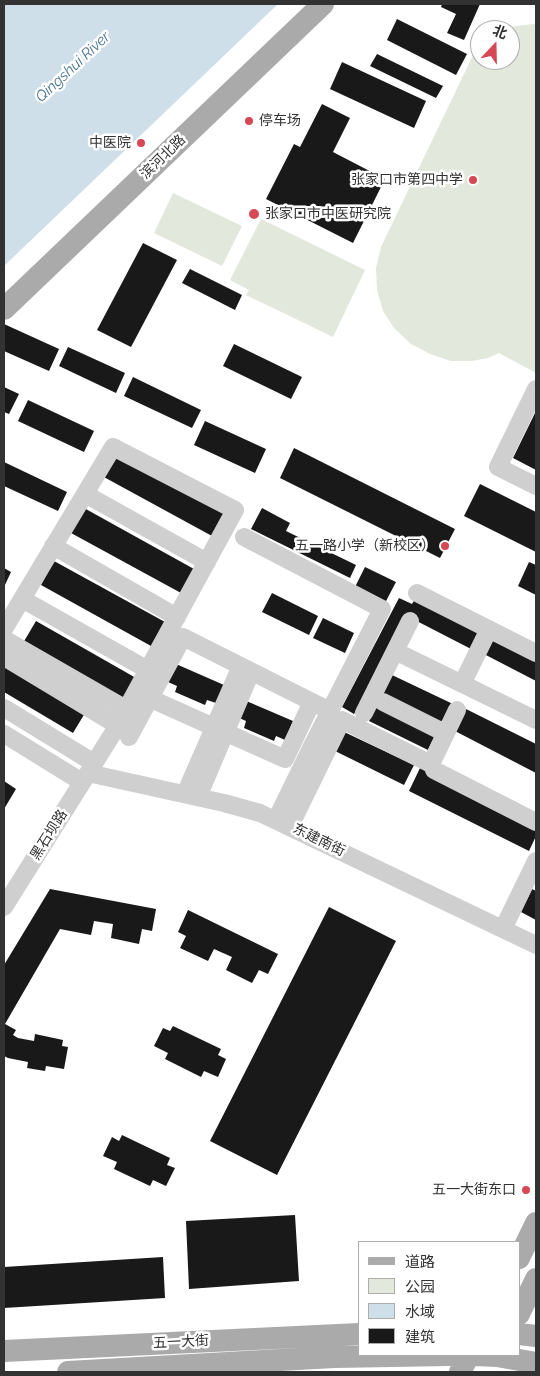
<!DOCTYPE html>
<meta charset="utf-8">
<style>
body{margin:0}
#map{position:relative;width:540px;height:1376px;overflow:hidden;background:#fff;font-family:Raleway,"Noto Sans SC",sans-serif}
canvas{display:block}
.frame{position:absolute;inset:0;border:5px solid #323232;pointer-events:none}
.legend{position:absolute;left:358px;top:1241px;width:162px;height:115px;box-sizing:border-box;background:#fff;border:1px solid #adadad;margin:0;padding:6px 9px;list-style:none;font-size:15px;color:#323232}
.legend li{display:flex;align-items:center;gap:10px;height:25px}
.legend b{width:25px;border:1px solid #adadad}
.north{position:absolute;left:470px;top:20px;width:50px;height:50px;box-sizing:border-box;background:#fff;border:1px solid #adadad;border-radius:50%;rotate:21deg;font-size:14px;font-weight:700;line-height:20px;text-align:center;color:#323232}
.north::after{content:'';display:block;margin:auto;width:18px;height:22px;background:#d64854;clip-path:polygon(50% 0,100% 100%,50% 72%,0 100%)}
</style>
<div id="map">
<canvas width="540" height="1376"></canvas>
<div class="frame"></div>
<ul class="legend">
<li><b style="height:6px;background:#aaa"></b>道路</li>
<li><b style="height:14px;background:#e2e8dc"></b>公园</li>
<li><b style="height:14px;background:#cedfe9"></b>水域</li>
<li><b style="height:14px;background:#191919"></b>建筑</li>
</ul>
<div class="north">北</div>
</div>
<script>
const ctx = document.querySelector('canvas').getContext('2d');
ctx.lineJoin = 'round';
function fillPath(path, color) { ctx.fillStyle = color; ctx.fill(path, 'evenodd'); }
const shape = rows => new Path2D(rows.map(r => 'M' + r).join(''));
function strokePath(path, color, width, dash) { ctx.strokeStyle = color; ctx.lineWidth = width; ctx.lineCap = dash ? 'butt' : 'round'; ctx.setLineDash(dash || []); ctx.stroke(path); }
function label(font, color, halo, rows, align = 'center') {
  ctx.font = font + ' Raleway,"Noto Sans SC",sans-serif'; ctx.lineWidth = 5; ctx.setLineDash([]); ctx.textBaseline = 'middle'; ctx.strokeStyle = halo; ctx.fillStyle = color; for (const [text, x, y, turn = 0] of rows) {
    ctx.save(); ctx.translate(x, y); ctx.rotate((+turn || 0) * Math.PI / 180); ctx.textAlign = isNaN(turn) ? turn : align; if (halo) ctx.strokeText(text, 0, 0); ctx.fillText(text, 0, 0); ctx.restore();
  }
}
fillPath(shape([
 [533,24,536,25,536,373,499,353,488,358,472,361,451,361,430,354,411,344,394,328,383,311,377,290,376,268,381,247,475,51,480,45,480,60,510,60,510,30,503,30,516,26],
 [173,193,242,226,222,266,154,233],
 [261,219,365,270,333,337,246,295,249,290,230,280]
]), '#e2e8dc');
fillPath(shape([
 [4,4,278,4,4,266]
]), '#cedfe9');
fillPath(shape([
 [442,4,480,4,464,40,447,33,456,14,441,7],
 [397,19,467,54,456,75,387,40],
 [377,54,443,86,436,98,370,66],
 [342,62,426,101,414,128,330,89],
 [322,104,350,118,333,152,385,179,353,243,266,199,294,144,300,147],
 [143,243,177,260,131,347,97,330],
 [190,269,242,295,235,310,182,283],
 [4,324,59,349,49,371,4,351],
 [234,344,302,377,291,399,223,366],
 [68,347,125,373,116,393,59,366],
 [133,377,201,410,192,428,124,396],
 [4,387,19,394,9,414,4,412],
 [28,400,94,431,84,452,18,421],
 [536,411,536,470,513,458],
 [205,421,266,449,255,473,194,445],
 [294,448,455,529,440,558,280,478],
 [115,452,225,512,212,536,102,476],
 [4,462,67,492,58,511,4,486],
 [480,484,536,512,536,552,464,516],
 [84,508,194,569,181,593,71,533],
 [262,508,290,523,286,531,356,565,350,578,251,529],
 [54,561,165,622,151,646,41,585],
 [529,562,536,565,536,595,518,586],
 [365,567,396,582,385,603,355,587],
 [4,568,11,572,4,587],
 [272,593,318,616,309,635,262,612],
 [399,598,412,604,415,599,483,631,473,650,407,616,354,714,342,707],
 [323,618,354,633,345,653,313,638],
 [36,621,136,678,124,700,23,643],
 [490,636,536,660,536,681,482,653],
 [176,664,224,685,216,703,207,700,205,705,175,692,177,686,168,682],
 [4,665,85,713,73,733,4,692],
 [392,675,453,704,441,727,381,698],
 [244,700,293,721,285,740,276,736,274,741,244,728,246,721,237,717],
 [377,705,436,733,428,750,369,721],
 [464,708,536,744,536,773,453,730],
 [342,731,414,765,404,785,333,750],
 [420,768,536,826,536,836,529,851,409,791],
 [4,781,16,789,4,809],
 [50,889,156,909,152,931,142,929,139,944,111,938,113,924,94,921,91,935,60,929,5,1024,16,1030,13,1035,18,1038,34,1041,35,1034,63,1040,62,1046,68,1047,64,1069,46,1066,45,1071,27,1068,28,1062,8,1058,4,1056,4,965],
 [532,889,536,891,536,920,521,912],
 [329,907,396,941,277,1175,210,1141],
 [188,910,278,954,268,974,259,970,252,983,226,970,232,957,214,949,208,961,180,948,186,936,178,932],
 [173,1026,221,1049,218,1055,226,1059,218,1077,204,1071,201,1077,165,1059,168,1053,154,1046,163,1028,170,1031],
 [122,1135,170,1158,167,1165,175,1168,166,1186,153,1180,150,1186,114,1169,117,1162,103,1156,112,1137,119,1141],
 [295,1215,299,1281,189,1289,186,1221],
 [163,1257,165,1298,4,1308,4,1267]
]), '#191919');
strokePath(shape([
 [536,389,498,467,536,486],
 [85,494,207,562],
 [244,537,382,609,313,744,276,820],
 [53,546,177,617],
 [417,593,536,653],
 [22,599,148,670],
 [4,629,113,447,235,510,115,730,4,907],
 [4,639,126,709],
 [395,651,536,720],
 [4,657,117,725],
 [462,684,489,629],
 [149,698,285,759,312,702],
 [383,702,445,733],
 [4,708,94,763],
 [364,713,410,621],
 [4,734,82,782],
 [129,737,183,637,330,711],
 [434,770,536,822],
 [88,773,224,803,260,813,536,945],
 [185,794,241,666],
 [198,797,248,679],
 [290,826,342,720,431,764,457,710],
 [503,929,536,861]
]), '#cfcfcf', 18);
strokePath(shape([
 [4,309,323,4],
 [519,1258,536,1223],
 [519,1314,536,1279],
 [519,1334,536,1336],
 [4,1351,359,1334],
 [476,1355,497,1356,536,1363],
 [68,1372,334,1357,449,1355],
 [460,1372,469,1355]
]), '#aaa', 22);
for (const [x, y, r, color] of [
 [249,121,5,"#d64854"],
 [141,143,5,"#d64854"],
 [473,180,5,"#d64854"],
 [254,214,6,"#d64854"],
 [445,546,5,"#d64854"],
 [526,1190,5,"#d64854"]
]) { const dot = new Path2D(); dot.arc(x, y, r, 0, 2 * Math.PI); ctx.fillStyle = color; ctx.fill(dot); strokePath(dot, '#fff', 2); }
label('14px', '#323232', '#fff', [
 ["停车场",259,121,"left"],
 ["中医院",131,143],
 ["张家口市第四中学",463,180],
 ["张家口市中医研究院",265,214,"left"],
 ["五一路小学（新校区）",435,546],
 ["五一大街东口",516,1190]
], 'right');
label('14px', '#323232', '#fff', [
 ["滨河北路",163,157,-44],
 ["黑石坝路",49,835,-58],
 ["东建南街",319,840,26],
 ["五一大街",181,1342,-3]
]);
label('italic 15px', '#47738e', '#fff', [
 ["Qingshui River",73,67,-43]
]);
</script>
